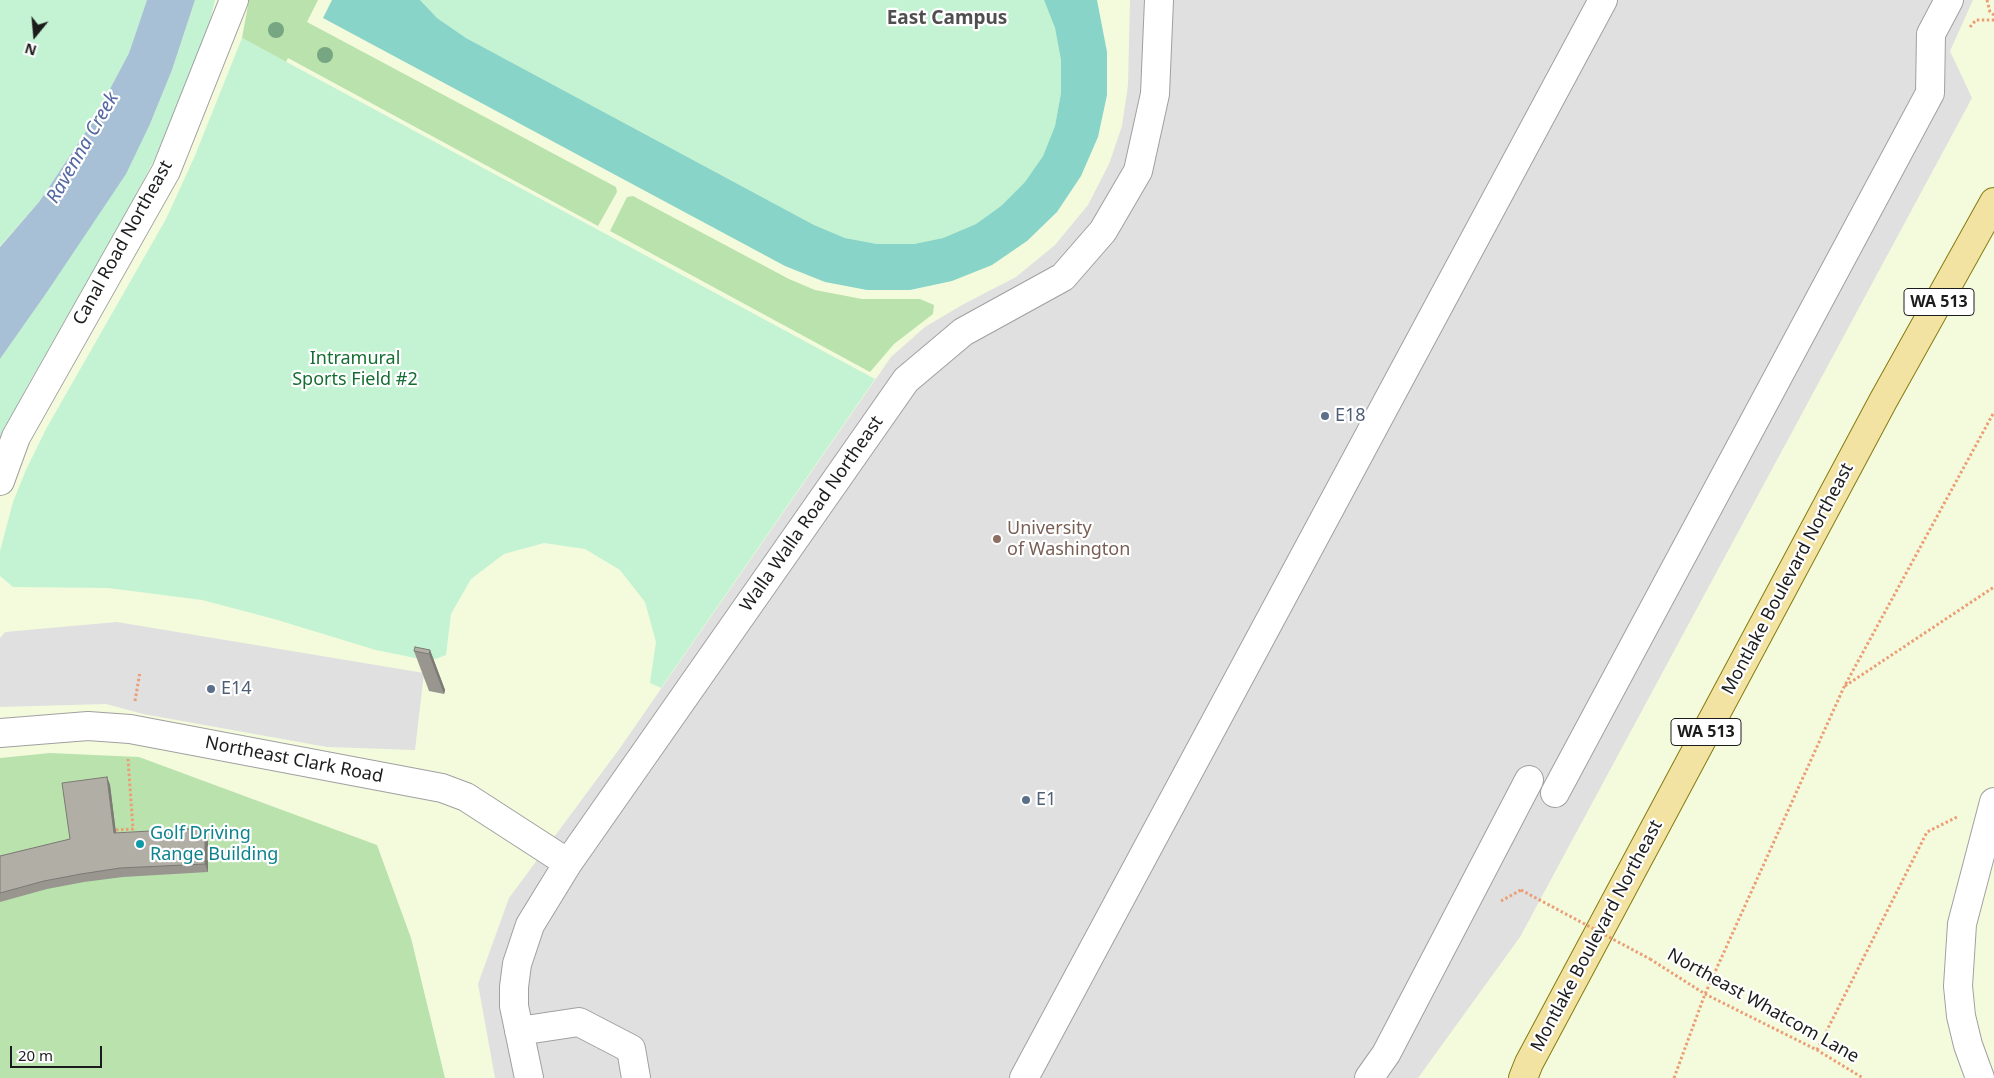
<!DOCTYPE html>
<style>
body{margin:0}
#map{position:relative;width:1994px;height:1078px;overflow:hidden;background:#ecebe3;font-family:"Noto Sans",sans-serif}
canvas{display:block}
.north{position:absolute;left:10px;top:10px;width:50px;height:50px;-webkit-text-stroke:4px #fff;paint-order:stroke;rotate:197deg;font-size:14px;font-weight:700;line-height:20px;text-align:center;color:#1c1c1c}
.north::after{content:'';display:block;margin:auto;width:18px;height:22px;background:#1c1c1c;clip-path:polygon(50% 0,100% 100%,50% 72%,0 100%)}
.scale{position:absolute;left:10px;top:1046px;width:92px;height:22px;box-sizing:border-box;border:2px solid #1c1c1c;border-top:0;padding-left:6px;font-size:15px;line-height:18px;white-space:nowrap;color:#1c1c1c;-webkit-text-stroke:4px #fff;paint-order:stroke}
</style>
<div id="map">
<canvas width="1994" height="1078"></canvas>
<div class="north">N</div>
<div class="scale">20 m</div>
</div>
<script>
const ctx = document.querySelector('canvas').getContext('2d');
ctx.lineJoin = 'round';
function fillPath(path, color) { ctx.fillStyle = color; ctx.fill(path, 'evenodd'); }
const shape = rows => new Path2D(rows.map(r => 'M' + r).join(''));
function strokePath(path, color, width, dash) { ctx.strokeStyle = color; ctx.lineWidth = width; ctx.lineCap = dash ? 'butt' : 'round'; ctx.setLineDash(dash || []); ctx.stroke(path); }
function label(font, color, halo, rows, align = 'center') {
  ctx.font = font + ' "Noto Sans",sans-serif'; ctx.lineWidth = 4.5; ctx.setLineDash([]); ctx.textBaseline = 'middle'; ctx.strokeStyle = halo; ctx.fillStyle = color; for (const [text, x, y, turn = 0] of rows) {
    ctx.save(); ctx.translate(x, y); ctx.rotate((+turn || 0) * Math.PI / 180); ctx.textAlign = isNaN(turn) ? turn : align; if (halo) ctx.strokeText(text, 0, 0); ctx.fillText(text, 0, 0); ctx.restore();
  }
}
fillPath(shape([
 [0,0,1994,0,1994,1078,0,1078]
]), '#f4fbdd');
fillPath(shape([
 [249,0,318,0,307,22,616,187,617,192,598,226,288,58,286,62,242,38],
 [633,196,789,279,815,290,862,299,920,299,934,305,933,314,894,344,870,372,610,231,627,197],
 [50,753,139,757,377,845,411,938,445,1078,0,1078,0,758]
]), '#bae2ad');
fillPath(shape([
 [0,0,147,0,129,53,93,121,39,202,0,246],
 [195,0,215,0,206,38,188,87,153,162,132,202,28,385,0,442,0,359,45,295,150,124,172,70],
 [420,0,1044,0,1055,28,1061,60,1061,93,1055,126,1043,156,1025,182,1001,206,976,224,943,238,914,244,877,244,845,238,814,225,466,38,437,18],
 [242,38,875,379,661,688,650,683,656,642,645,602,620,570,585,549,544,543,504,554,471,579,451,614,446,655,430,661,376,650,274,619,202,600,108,588,13,587,0,576,0,551,13,502,26,470,46,429,166,219,194,158]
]), '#c3f3d2');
fillPath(shape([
 [332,0,420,0,437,18,466,38,814,225,845,238,877,244,914,244,943,238,976,224,1001,206,1025,182,1043,156,1055,126,1061,93,1061,60,1055,28,1044,0,1097,0,1107,52,1107,95,1098,137,1081,176,1057,212,1027,241,992,265,952,281,910,290,867,290,825,282,785,266,323,18]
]), '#88d4c9');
fillPath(shape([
 [1130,0,1973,0,1950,51,1972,98,1520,937,1418,1078,495,1078,478,984,509,898,620,748,891,357,925,327,962,305,1016,277,1055,245,1088,205,1109,164,1122,126,1128,85],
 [117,622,424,673,415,750,327,747,143,714,106,704,0,707,0,638,5,632]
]), '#e0e0e0');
fillPath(shape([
 [147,0,195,0,172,70,150,124,126,174,45,295,0,359,0,247,39,202,93,121,129,53]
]), '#a7c0d6');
const minor = shape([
 [0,481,16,437,166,171,234,0],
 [0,733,88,726,130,729,442,788,466,797,568,863],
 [1555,793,1930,93,1931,34,1949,0],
 [519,1031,579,1022,631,1049,636,1078],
 [529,1078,514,1006,514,987,517,964,530,925,568,863,906,380,963,332,1063,277,1103,231,1138,171,1155,94,1159,0],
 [1024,1078,1603,0],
 [1369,1078,1386,1054,1529,780],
 [1980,1078,1968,1045,1961,1016,1958,986,1962,924,1994,802]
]);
const major = shape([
 [1523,1078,1529,1063,1883,401,1994,202]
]);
strokePath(minor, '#a0a0a0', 30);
strokePath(major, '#857b0f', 30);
strokePath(shape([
 [1987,0,1990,12,1994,15],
 [1970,27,1976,20,1994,20],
 [1845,686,1994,587],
 [135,701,140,672],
 [116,830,133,829,128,759],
 [1501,901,1521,890],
 [1650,959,1705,994,1817,1050,1863,1078],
 [1817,1050,1927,832,1959,816],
 [1674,1078,1705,994,1844,687,1994,412]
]), '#eb9e75', 3, [2.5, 2.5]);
strokePath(minor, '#fff', 28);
strokePath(major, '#f2e3a2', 28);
strokePath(shape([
 [1521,890,1650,959]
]), '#eb9e75', 3, [2.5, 2.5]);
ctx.fillStyle = '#76a682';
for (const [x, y] of [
 [276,30],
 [325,55]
]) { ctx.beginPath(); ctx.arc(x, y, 8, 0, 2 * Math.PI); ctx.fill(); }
fillPath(shape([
 [430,650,445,690,444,694,429,691,414,651],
 [107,777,110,785,116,833,208,836,208,872,123,877,84,882,47,889,0,902,0,856,70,839]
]), '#98968f');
fillPath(shape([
 [430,650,445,690,444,694,429,654],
 [107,777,110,785,117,841,114,833],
 [205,828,208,836,208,872,205,864]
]), '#7c7a74');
const building = shape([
 [415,647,430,650,429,654,414,651,415,647],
 [107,777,114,833,205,828,205,864,120,868,81,874,44,881,0,893,0,856,70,839,62,783,107,777]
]);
fillPath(building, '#b1aea6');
strokePath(building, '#7c7a74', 1);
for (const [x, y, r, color] of [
 [1325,416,5,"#5c6f8a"],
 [997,539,5,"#8d6e63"],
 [211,689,5,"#5c6f8a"],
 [1026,800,5,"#5c6f8a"],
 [140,844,5,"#0f9aa8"]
]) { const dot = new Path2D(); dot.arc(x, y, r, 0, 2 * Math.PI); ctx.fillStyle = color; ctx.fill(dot); strokePath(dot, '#fff', 2); }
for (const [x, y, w] of [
 [1939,302,70],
 [1706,732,70]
]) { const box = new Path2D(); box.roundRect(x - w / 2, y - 13.5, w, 27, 4); ctx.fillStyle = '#fff'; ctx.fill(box); strokePath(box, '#1c1c1c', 1); }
label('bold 16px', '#1c1c1c', null, [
 ["WA 513",1939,302],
 ["WA 513",1706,732]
]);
label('18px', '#1c1c1c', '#fff', [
 ["Canal Road Northeast",123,243,-61],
 ["Walla Walla Road Northeast",812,514,-55],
 ["Montlake Boulevard Northeast",1788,579,-62],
 ["Northeast Clark Road",294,760,11],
 ["Montlake Boulevard Northeast",1597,936,-62],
 ["Northeast Whatcom Lane",1763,1006,29]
]);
label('18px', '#166e33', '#fff', [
 ["Intramural",355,359],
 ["Sports Field #2",355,380]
]);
label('18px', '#4e5e75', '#fff', [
 ["E18",1335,416],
 ["E14",221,689],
 ["E1",1036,800]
], 'left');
label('18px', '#785e54', '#fff', [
 ["University",1007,529],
 ["of Washington",1007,550]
], 'left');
label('18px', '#0d838f', '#fff', [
 ["Golf Driving",150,834],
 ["Range Building",150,855]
], 'left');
label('bold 19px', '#4f4f4f', '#fff', [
 ["East Campus",947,19]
]);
label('italic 19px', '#5367a1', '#fff', [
 ["Ravenna Creek",83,148,-60]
]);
</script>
